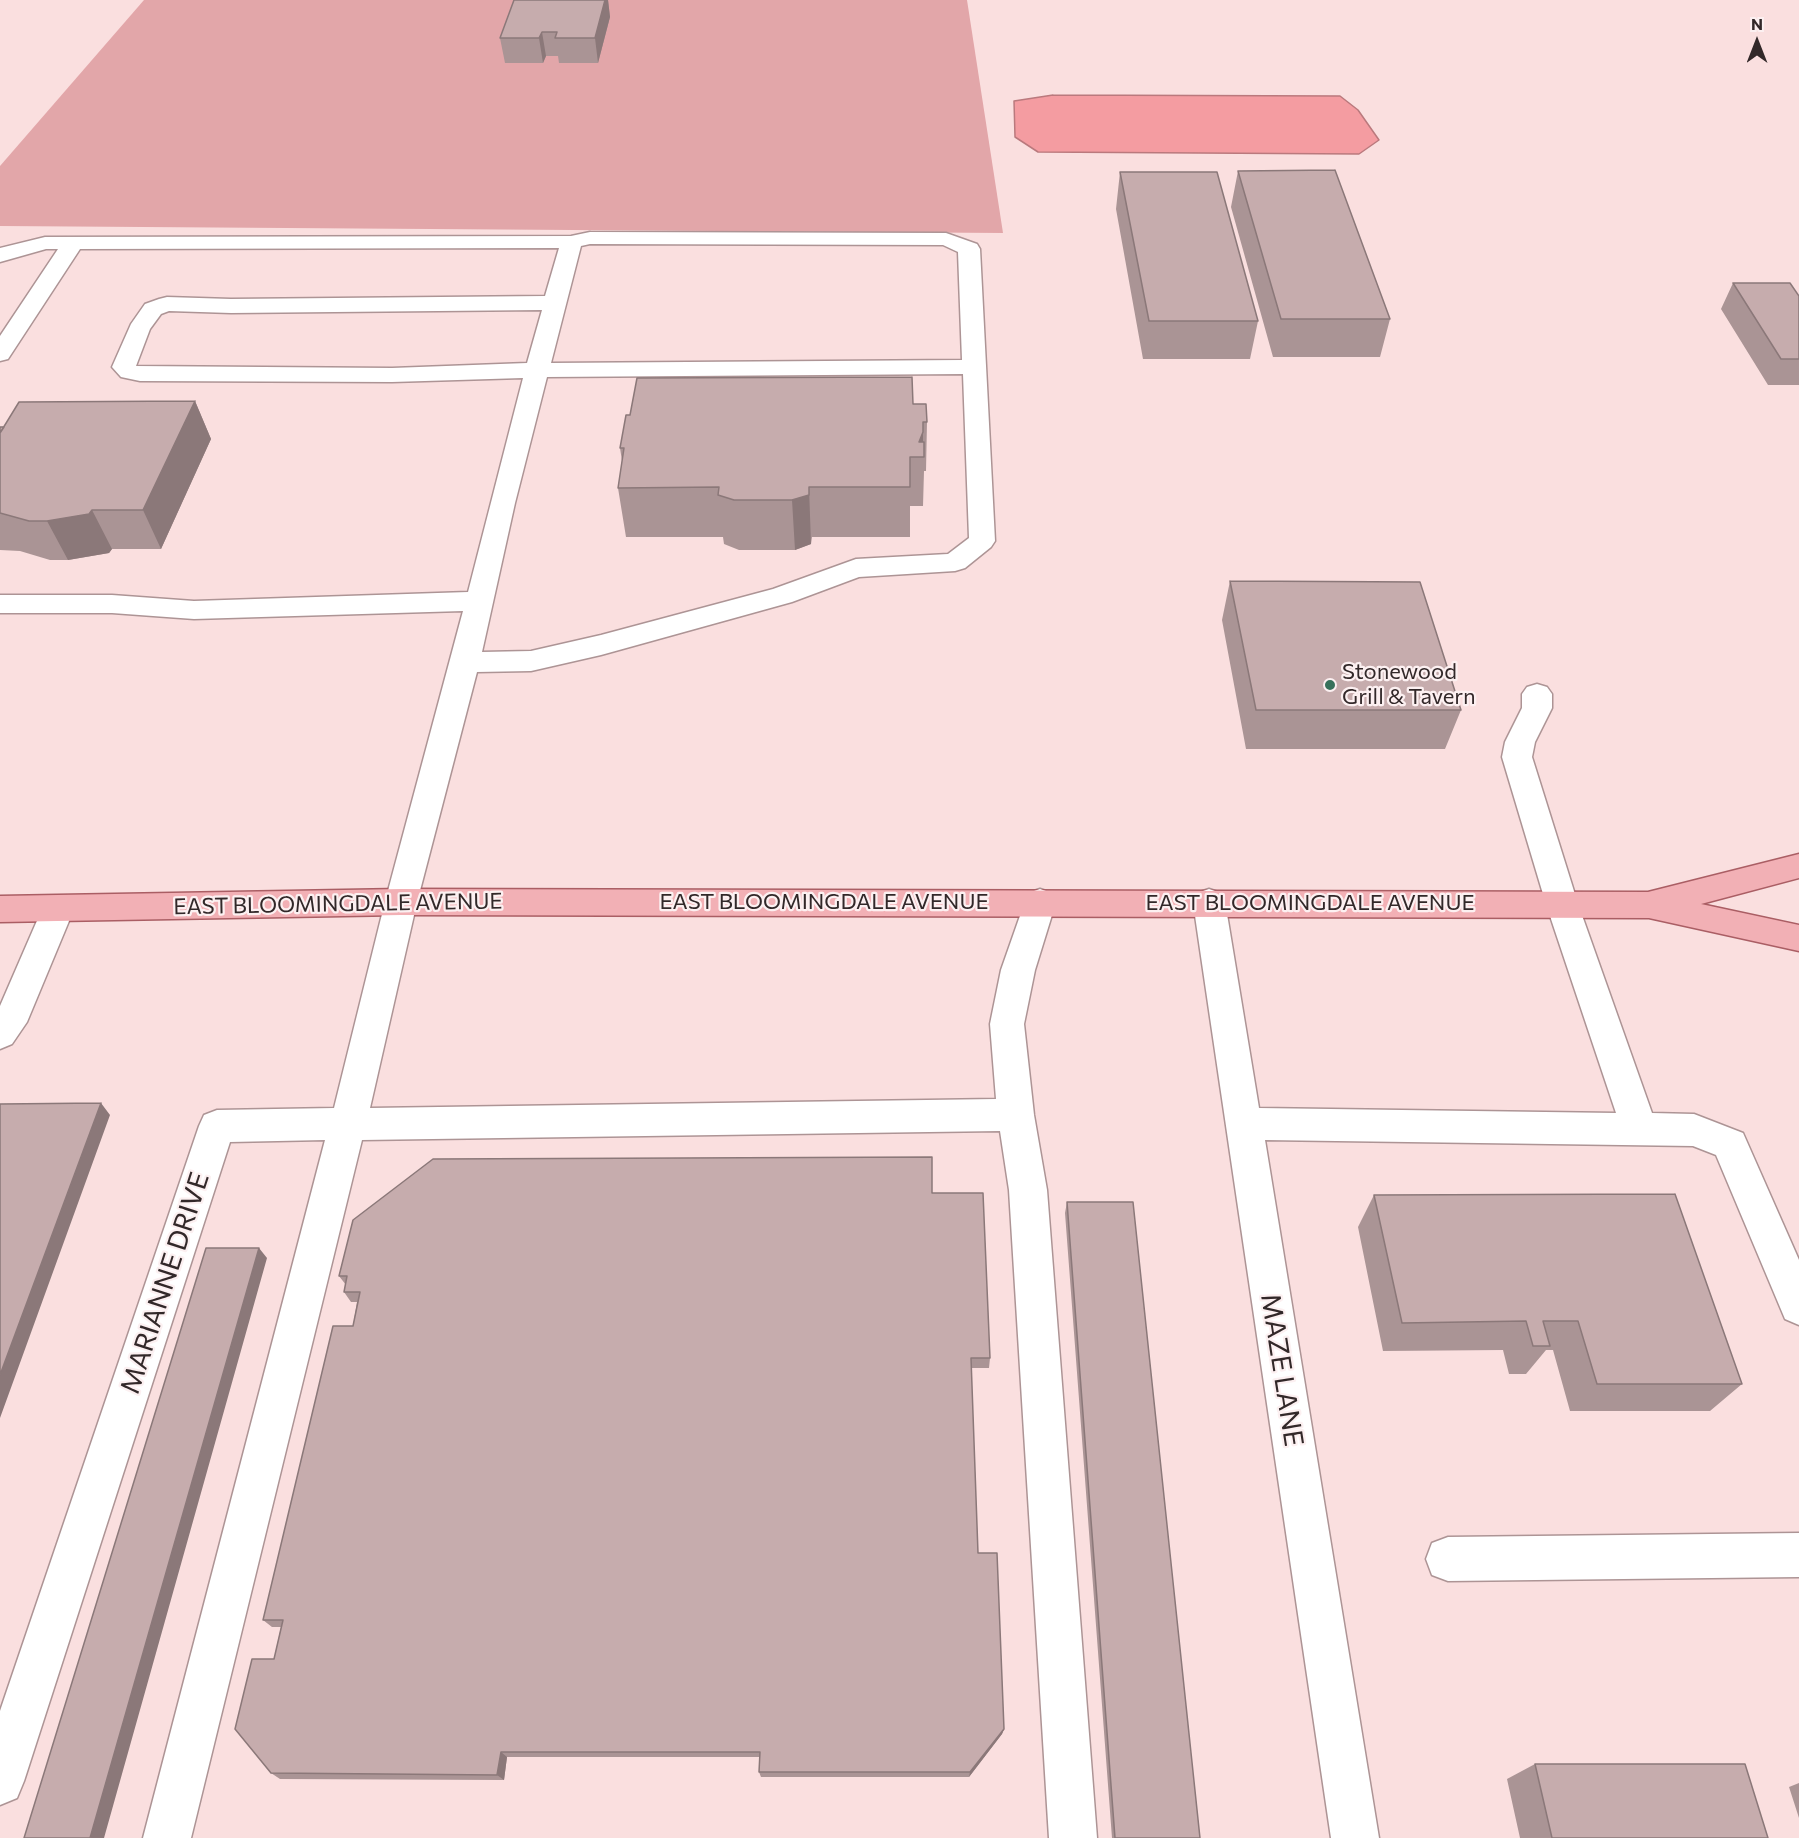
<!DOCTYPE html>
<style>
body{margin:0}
#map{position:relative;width:1799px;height:1838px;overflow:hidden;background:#fadfdf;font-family:Commissioner,sans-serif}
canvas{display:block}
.north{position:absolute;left:1727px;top:12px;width:60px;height:60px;-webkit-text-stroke:4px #fcf0f1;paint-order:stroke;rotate:0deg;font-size:16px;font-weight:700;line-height:24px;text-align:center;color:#322829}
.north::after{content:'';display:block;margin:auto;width:21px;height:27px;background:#322829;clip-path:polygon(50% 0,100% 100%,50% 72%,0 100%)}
</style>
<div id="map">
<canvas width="1799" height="1838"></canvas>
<div class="north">N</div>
</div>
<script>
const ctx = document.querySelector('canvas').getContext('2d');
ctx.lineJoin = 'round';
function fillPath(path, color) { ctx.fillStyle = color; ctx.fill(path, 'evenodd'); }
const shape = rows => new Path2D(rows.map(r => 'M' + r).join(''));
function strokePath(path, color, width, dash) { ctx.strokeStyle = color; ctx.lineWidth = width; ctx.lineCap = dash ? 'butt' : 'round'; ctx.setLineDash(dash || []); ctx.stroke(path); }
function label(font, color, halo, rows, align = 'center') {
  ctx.font = font + ' Commissioner,sans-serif'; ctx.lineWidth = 4.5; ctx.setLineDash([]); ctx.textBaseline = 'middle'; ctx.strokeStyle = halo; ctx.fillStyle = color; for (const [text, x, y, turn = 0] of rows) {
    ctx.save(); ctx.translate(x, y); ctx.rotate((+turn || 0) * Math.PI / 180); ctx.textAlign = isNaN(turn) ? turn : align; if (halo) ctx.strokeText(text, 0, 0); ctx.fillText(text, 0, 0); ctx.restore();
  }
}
fillPath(shape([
 [144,0,967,0,1003,233,0,226,0,166]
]), '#e2a6a9');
const water = shape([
 [1053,95,1340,96,1358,110,1379,140,1359,154,1038,152,1015,137,1014,101,1053,95]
]);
fillPath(water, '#f49ca1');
strokePath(water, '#ba797d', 1.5);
const minor = shape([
 [590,232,946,233,977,244,980,249,995,541,991,547,965,568,955,571,859,577,792,602,601,655,531,671,477,672,417,902,370,1108,996,1099,990,1024,1001,970,1028,893,1040,889,1052,893,1056,902,1035,970,1024,1024,1034,1115,1047,1190,1097,1838,1049,1838,1009,1190,1000,1131,362,1140,191,1838,143,1838,325,1140,230,1142,24,1781,17,1798,0,1805,0,1711,199,1126,204,1115,217,1110,334,1108,385,902,463,611,194,619,112,613,0,613,0,595,112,595,194,601,468,592,523,378,392,382,140,381,121,377,112,367,131,324,145,304,159,299,167,297,231,299,545,296,559,248,80,249,8,359,0,361,0,336,58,249,46,249,0,262,0,248,45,237,571,236,590,232],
 [590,244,943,245,958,252,962,360,551,363,581,246,590,244],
 [542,310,527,363,392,368,136,366,150,329,161,314,169,311,231,313,542,310],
 [963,374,969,538,948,554,856,559,773,589,601,635,531,651,482,652,515,503,547,377,963,374],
 [1537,684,1547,687,1552,694,1552,708,1535,742,1532,757,1578,904,1652,1113,1694,1114,1743,1133,1799,1260,1799,1325,1785,1319,1716,1155,1693,1146,1265,1140,1379,1838,1331,1838,1193,902,1197,893,1209,889,1221,893,1225,902,1259,1108,1616,1113,1546,904,1502,757,1505,742,1522,708,1522,694,1527,687,1537,684],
 [58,896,70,900,74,909,27,1022,12,1044,0,1049,0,1006,46,900,58,896],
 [1799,1533,1799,1577,1448,1581,1432,1575,1426,1559,1432,1543,1448,1537,1799,1533]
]);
const major = shape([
 [1799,854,1799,878,1701,904,1799,925,1799,951,1649,918,401,915,0,922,0,896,401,889,1648,892,1799,854]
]);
strokePath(minor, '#ad9495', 3);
strokePath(major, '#aa5e64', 3);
fillPath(minor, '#fff');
fillPath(major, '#f2b0b5');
fillPath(shape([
 [514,0,608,0,610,17,598,63,559,63,558,56,546,56,543,63,505,63,500,38],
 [1238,171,1390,319,1380,357,1273,357,1231,207],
 [1120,172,1258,321,1250,359,1143,359,1116,209],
 [1733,283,1799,296,1799,385,1768,385,1721,309],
 [195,401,211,439,161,549,112,549,109,553,68,560,50,560,20,551,0,550,0,427],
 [913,404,927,422,926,471,924,471,923,506,910,506,910,537,812,537,811,544,795,550,739,550,724,544,723,537,626,537,618,488,622,461,620,448],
 [1230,581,1461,710,1445,749,1246,749,1222,620],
 [932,1193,990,1358,989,1368,971,1368,978,1553,1004,1729,1002,1734,969,1777,761,1777,759,1772,760,1757,507,1757,504,1780,280,1779,271,1773,274,1659,281,1627,272,1627,263,1620,353,1326,357,1302,351,1302,344,1292,346,1285,339,1276],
 [1374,1195,1742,1384,1710,1411,1570,1411,1553,1350,1546,1350,1526,1374,1509,1374,1503,1350,1383,1351,1358,1227],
 [1067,1202,1200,1838,1112,1838,1065,1213],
 [1535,1764,1768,1838,1520,1838,1507,1779],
 [1799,1783,1799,1818,1789,1787]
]), '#aa9495');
fillPath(shape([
 [605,0,608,0,610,17,598,63,595,38],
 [542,32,546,56,543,63,539,38],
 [195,401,211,439,161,549,143,510],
 [923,432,923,457,919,442],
 [809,487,811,544,795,550,792,500],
 [92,510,112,549,109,553,68,560,47,521],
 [101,1103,110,1115,0,1418,0,1375],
 [259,1248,267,1258,104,1838,90,1838],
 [1004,1729,1002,1734,969,1777,970,1772],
 [501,1752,507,1757,504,1780,497,1775]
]), '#8b7879');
const building = shape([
 [514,0,605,0,595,38,555,38,557,32,542,32,539,38,500,38,514,0],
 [1335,170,1390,319,1281,319,1238,171,1335,170],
 [1120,172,1217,172,1258,321,1149,321,1120,172],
 [1733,283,1790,283,1799,296,1799,359,1781,359,1733,283],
 [912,377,913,404,926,404,927,422,923,422,923,432,919,442,924,442,924,457,910,457,910,487,809,487,809,495,792,500,734,500,718,495,719,487,618,488,624,448,620,448,626,415,630,415,637,378,912,377],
 [195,401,143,510,92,510,89,514,47,521,29,521,0,513,0,433,19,402,195,401],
 [0,427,4,427,0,433,0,427],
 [1230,581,1420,582,1461,710,1256,710,1230,581],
 [101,1103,0,1375,0,1104,101,1103],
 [932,1157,932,1193,983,1193,990,1358,971,1358,978,1553,997,1553,1004,1729,970,1772,759,1772,760,1752,501,1752,497,1775,271,1773,235,1729,252,1659,274,1659,283,1620,263,1620,333,1326,353,1326,360,1292,344,1292,347,1276,339,1276,353,1220,433,1159,932,1157],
 [1675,1194,1742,1384,1597,1384,1578,1321,1543,1321,1550,1346,1533,1346,1526,1321,1402,1323,1374,1195,1675,1194],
 [1067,1202,1133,1202,1200,1838,1115,1838,1067,1202],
 [206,1248,259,1248,90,1838,24,1838,206,1248],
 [1535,1764,1745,1764,1768,1838,1552,1838,1535,1764]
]);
fillPath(building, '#c6acad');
strokePath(building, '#8b7879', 1.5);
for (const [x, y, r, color] of [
 [1330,685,6,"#37715b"]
]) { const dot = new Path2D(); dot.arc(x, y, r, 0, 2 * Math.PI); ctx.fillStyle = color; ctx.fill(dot); strokePath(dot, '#fcf0f1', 2); }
label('22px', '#322829', '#fcf0f1', [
 ["Stonewood",1342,672],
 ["Grill & Tavern",1342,697]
], 'left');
label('22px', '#322829', '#fcf0f1', [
 ["EAST BLOOMINGDALE AVENUE",824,902],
 ["EAST BLOOMINGDALE AVENUE",1310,903],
 ["EAST BLOOMINGDALE AVENUE",338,904,-1]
]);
label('27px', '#322829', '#fcf0f1', [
 ["MARIANNE DRIVE",165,1283,-72],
 ["MAZE LANE",1282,1370,81]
]);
</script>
